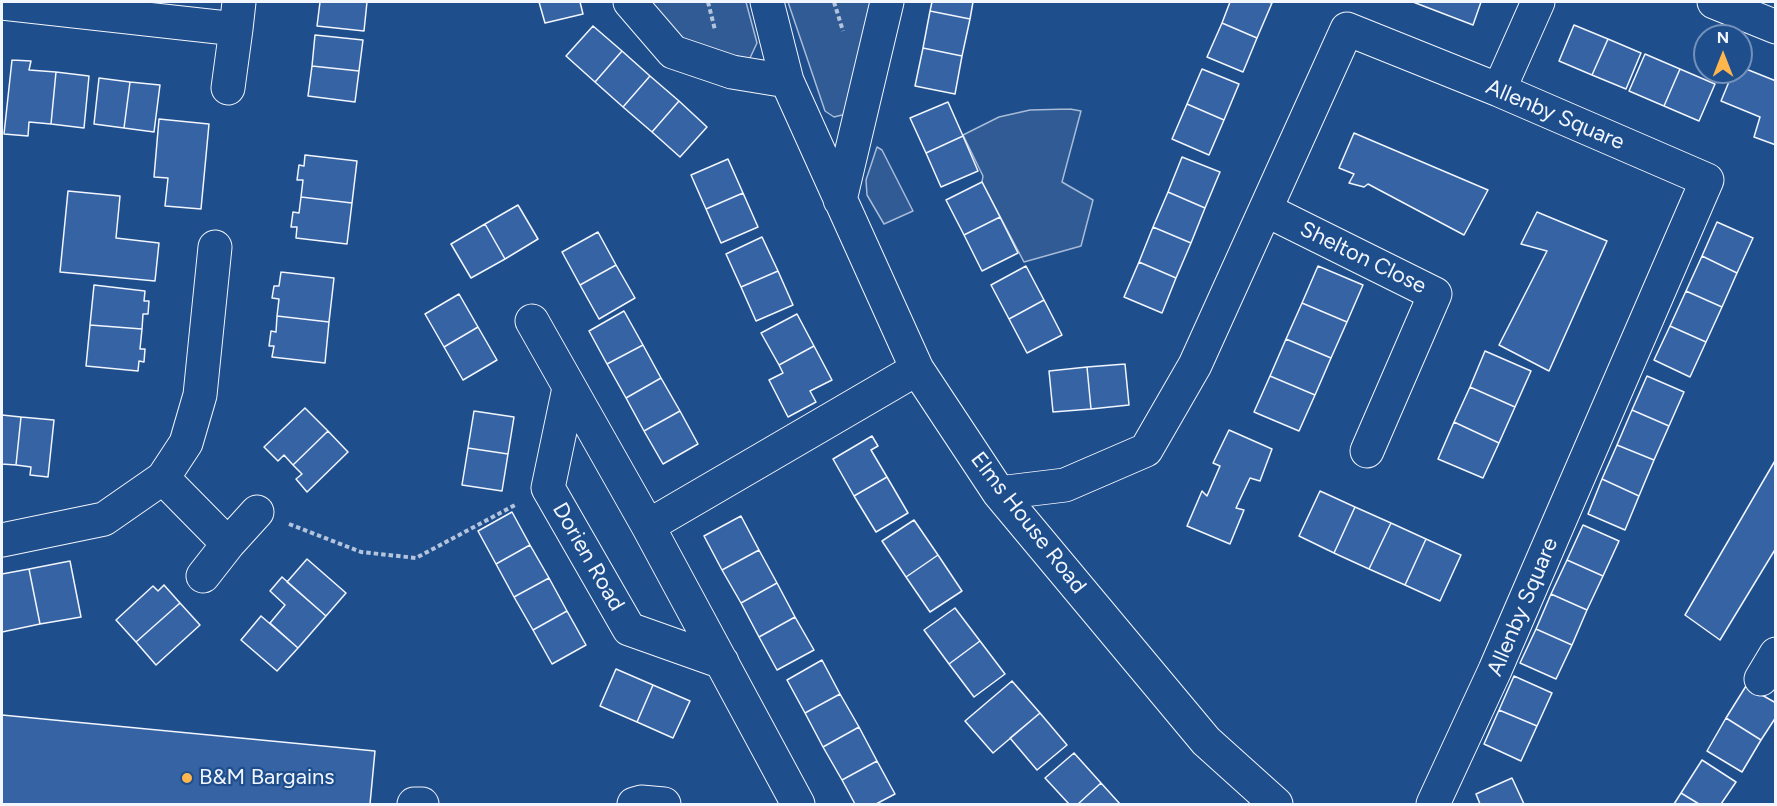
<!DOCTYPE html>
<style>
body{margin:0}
#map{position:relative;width:1777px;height:806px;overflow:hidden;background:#1f4e8c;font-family:Figtree,sans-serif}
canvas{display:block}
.frame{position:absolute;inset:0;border:3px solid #f2f6ff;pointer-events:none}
.north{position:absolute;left:1693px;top:24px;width:60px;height:60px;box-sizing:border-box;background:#1f4e8c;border:2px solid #7391ba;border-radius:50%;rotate:0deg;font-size:16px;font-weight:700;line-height:24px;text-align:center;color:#f2f6ff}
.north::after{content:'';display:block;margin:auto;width:21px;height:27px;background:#ffb74d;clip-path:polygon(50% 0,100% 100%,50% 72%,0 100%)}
</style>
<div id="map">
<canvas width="1777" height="806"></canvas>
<div class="frame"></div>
<div class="north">N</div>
</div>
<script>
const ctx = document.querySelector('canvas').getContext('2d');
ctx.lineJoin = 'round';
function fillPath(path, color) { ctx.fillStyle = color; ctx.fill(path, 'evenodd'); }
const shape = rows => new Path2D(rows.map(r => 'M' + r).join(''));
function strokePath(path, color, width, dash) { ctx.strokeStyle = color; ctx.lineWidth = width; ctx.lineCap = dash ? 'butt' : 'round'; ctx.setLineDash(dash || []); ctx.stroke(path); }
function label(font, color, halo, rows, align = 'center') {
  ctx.font = font + ' Figtree,sans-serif'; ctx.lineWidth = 4.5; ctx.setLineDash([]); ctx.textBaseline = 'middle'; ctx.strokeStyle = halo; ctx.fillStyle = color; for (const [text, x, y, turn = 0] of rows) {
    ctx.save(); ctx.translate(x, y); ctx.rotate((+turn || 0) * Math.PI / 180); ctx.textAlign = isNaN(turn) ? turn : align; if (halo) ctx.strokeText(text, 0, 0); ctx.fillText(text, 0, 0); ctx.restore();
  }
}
const green = shape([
 [649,2,746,2,757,43,750,58,740,59,683,42,649,2],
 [788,2,874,2,846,114,834,117,825,111,788,2],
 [1070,109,1081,111,1062,182,1093,200,1081,246,1024,262,982,182,983,176,963,135,999,117,1030,110,1070,109],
 [877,147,882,150,913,211,884,224,867,195,866,180,877,147]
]);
fillPath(green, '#305b95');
strokePath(green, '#a8bbd7', 1.5);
const building = shape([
 [320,2,367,2,364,31,317,26,320,2],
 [539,2,580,2,583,14,545,23,539,2],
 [932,2,973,2,970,19,930,11,932,2],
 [1230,2,1268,2,1272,3,1257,38,1222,23,1230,2],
 [1413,2,1481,2,1473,25,1413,2],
 [930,11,970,19,962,56,923,48,930,11],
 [1222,23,1257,38,1243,72,1207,57,1222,23],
 [1574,25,1608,39,1592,75,1559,61,1574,25],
 [593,26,622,51,595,82,566,56,593,26],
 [315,35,363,40,359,71,312,66,315,35],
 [1608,39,1641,53,1626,89,1592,75,1608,39],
 [923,48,962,56,955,94,915,86,923,48],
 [622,51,650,76,623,107,595,82,622,51],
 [1645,54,1680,69,1664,106,1629,91,1645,54],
 [12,60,31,61,29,70,56,72,51,124,29,122,28,136,4,134,12,60],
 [312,66,359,71,355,102,308,96,312,66],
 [1741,67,1776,81,1776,145,1754,137,1760,117,1721,101,1733,72,1741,72,1741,67],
 [1202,69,1239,84,1224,120,1187,104,1202,69],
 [1680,69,1715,84,1699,121,1664,106,1680,69],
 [56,72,89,76,84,128,51,124,56,72],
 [650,76,679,101,652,132,623,107,650,76],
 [99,78,130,82,124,128,94,124,99,78],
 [130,82,160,85,154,132,124,128,130,82],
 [679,101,707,127,680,157,652,132,679,101],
 [948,102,963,136,926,153,910,118,948,102],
 [1187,104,1224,120,1209,155,1172,139,1187,104],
 [159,119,209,124,201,209,165,206,168,178,154,177,159,119],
 [1354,133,1488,190,1464,235,1368,184,1364,187,1349,183,1354,174,1339,168,1354,133],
 [963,136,978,171,941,187,926,153,963,136],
 [305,155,357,161,352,203,301,197,303,180,297,180,299,165,304,166,305,155],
 [1182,157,1220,172,1205,208,1168,192,1182,157],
 [728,159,743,193,706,209,691,175,728,159],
 [982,182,1000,217,964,235,946,200,982,182],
 [68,191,120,196,116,238,159,243,155,281,60,272,68,191],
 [1168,192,1205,208,1191,243,1153,227,1168,192],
 [743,193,758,227,721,243,706,209,743,193],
 [301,197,352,203,347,244,296,238,297,227,291,227,293,212,299,213,301,197],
 [518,205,538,239,505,259,485,224,518,205],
 [1537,212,1607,241,1549,371,1499,345,1547,251,1521,244,1537,212],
 [1000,217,1018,253,982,271,964,235,1000,217],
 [1717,222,1753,238,1737,273,1702,256,1717,222],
 [485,224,505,259,471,278,451,244,485,224],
 [1153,227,1191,243,1176,278,1139,262,1153,227],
 [598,232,616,265,580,285,562,252,598,232],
 [762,237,778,271,741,287,726,254,762,237],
 [1702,256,1737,273,1722,307,1686,291,1702,256],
 [1139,262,1176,278,1162,313,1124,297,1139,262],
 [616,265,635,298,599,319,580,285,616,265],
 [1026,266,1044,300,1009,319,991,285,1026,266],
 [1318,266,1363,285,1347,322,1302,303,1318,266],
 [778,271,793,305,756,321,741,287,778,271],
 [281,272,334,278,329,322,277,316,279,299,272,298,274,286,279,286,281,272],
 [94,285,145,291,144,301,149,301,148,314,143,314,142,329,90,325,94,285],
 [1686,291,1722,307,1706,342,1670,326,1686,291],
 [459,294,478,327,444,347,425,314,459,294],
 [1044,300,1062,335,1027,353,1009,319,1044,300],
 [1302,303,1347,322,1331,358,1286,339,1302,303],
 [624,311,643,345,607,364,589,331,624,311],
 [797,314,814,346,779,365,761,333,797,314],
 [277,316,329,322,325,363,272,357,274,346,269,346,271,331,276,332,277,316],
 [90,325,142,329,140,349,145,349,144,362,139,361,138,371,86,366,90,325],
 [1670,326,1706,342,1690,377,1654,360,1670,326],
 [478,327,497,360,463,380,444,347,478,327],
 [1286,339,1331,358,1315,395,1270,376,1286,339],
 [643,345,661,378,626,398,607,364,643,345],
 [814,346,832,380,810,391,816,402,788,417,769,380,783,373,779,365,814,346],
 [1485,351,1531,371,1515,407,1470,387,1485,351],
 [1125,364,1129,405,1091,409,1087,367,1125,364],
 [1087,367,1091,409,1053,412,1049,371,1087,367],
 [1270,376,1315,395,1299,431,1254,412,1270,376],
 [1647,376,1684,392,1669,426,1632,410,1647,376],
 [661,378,680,411,644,431,626,398,661,378],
 [1470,387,1515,407,1499,443,1454,422,1470,387],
 [305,408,328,431,293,465,284,455,278,461,264,447,305,408],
 [1632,410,1669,426,1654,460,1617,445,1632,410],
 [474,411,514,417,508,454,468,448,474,411],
 [680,411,698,444,663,464,644,431,680,411],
 [2,415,21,417,16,465,2,464,2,415],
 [21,417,54,420,48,477,30,475,31,467,16,465,21,417],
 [1454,422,1499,443,1483,478,1438,459,1454,422],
 [1229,430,1272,449,1260,481,1250,478,1236,508,1244,510,1230,544,1187,526,1202,491,1207,496,1220,466,1213,463,1229,430],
 [328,431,348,452,307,492,296,479,302,474,293,465,328,431],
 [872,436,878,446,871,450,887,477,854,496,833,459,872,436],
 [1617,445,1654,460,1639,496,1602,479,1617,445],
 [468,448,508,454,502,491,462,485,468,448],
 [1776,459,1776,548,1720,640,1685,615,1776,459],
 [887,477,908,513,876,532,854,496,887,477],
 [1602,479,1639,496,1625,530,1588,514,1602,479],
 [1320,491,1355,507,1334,553,1299,536,1320,491],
 [1355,507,1391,523,1369,569,1334,553,1355,507],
 [512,512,530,545,496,564,478,531,512,512],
 [741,516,759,550,722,570,704,536,741,516],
 [914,520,938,555,906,577,882,541,914,520],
 [1391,523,1426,539,1405,585,1369,569,1391,523],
 [1583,525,1619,541,1603,576,1567,560,1583,525],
 [1426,539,1461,555,1440,601,1405,585,1426,539],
 [530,545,549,578,514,597,496,564,530,545],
 [759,550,777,583,741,603,722,570,759,550],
 [938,555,962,591,930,612,906,577,938,555],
 [307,559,346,593,326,616,287,582,307,559],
 [1567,560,1603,576,1587,610,1551,594,1567,560],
 [70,561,81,617,40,624,29,569,70,561],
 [29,569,40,624,2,632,2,574,29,569],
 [282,577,326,616,298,648,270,623,285,605,270,591,282,577],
 [549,578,567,611,533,630,514,597,549,578],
 [777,583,795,617,759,637,741,603,777,583],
 [164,585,180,603,136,642,116,620,153,586,158,591,164,585],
 [1551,594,1587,610,1572,645,1536,629,1551,594],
 [180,603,200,625,156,665,136,642,180,603],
 [955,608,980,641,949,664,924,630,955,608],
 [567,611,586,645,552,664,533,630,567,611],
 [261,616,298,648,277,671,241,640,261,616],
 [795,617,814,650,777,670,759,637,795,617],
 [1536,629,1572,645,1556,679,1520,663,1536,629],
 [980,641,1005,674,974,697,949,664,980,641],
 [822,660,840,694,805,713,787,680,822,660],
 [616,669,653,685,637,722,600,706,616,669],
 [1514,676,1552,693,1537,726,1499,710,1514,676],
 [1012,681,1040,713,993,753,965,721,1012,681],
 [653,685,690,701,673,738,637,722,653,685],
 [1746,686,1776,703,1776,717,1761,740,1726,718,1746,686],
 [840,694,859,727,823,747,805,713,840,694],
 [1499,710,1537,726,1521,761,1484,744,1499,710],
 [1040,713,1067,745,1037,770,1010,738,1040,713],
 [2,715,375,751,370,804,2,804,2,715],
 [1726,718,1761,740,1742,772,1707,751,1726,718],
 [859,727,877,761,842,780,823,747,859,727],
 [1074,753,1101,783,1078,804,1069,804,1045,778,1074,753],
 [1702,760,1736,782,1721,804,1699,804,1681,793,1702,760],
 [877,761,895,794,876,804,855,804,842,780,877,761],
 [1512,778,1524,804,1480,804,1476,794,1512,778],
 [1101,783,1120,804,1078,804,1101,783],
 [1681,793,1699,804,1674,804,1681,793]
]);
fillPath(building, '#3563a3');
strokePath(building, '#f2f6ff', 1.5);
const minor = shape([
 [630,2,673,52,732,72,787,81],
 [767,2,787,81,917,369,999,493,1206,741,1276,804],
 [1714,2,1776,27],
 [2,3,236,29,239,2],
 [228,88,236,29],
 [1499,90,1538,2],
 [840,200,887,2],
 [1266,210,1435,294,1367,451],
 [532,321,648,526,798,804],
 [569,388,548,488,629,629,722,662],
 [163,478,228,544,257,512],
 [999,493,1065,485,1146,450,1195,365,1347,29,1499,90,1707,180,1495,670,1433,804],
 [648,526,917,369],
 [2,540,104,519,163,478,186,443,200,395,215,247],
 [203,576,228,544],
 [1761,679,1776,654],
 [414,804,422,804],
 [634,804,641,802,664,804]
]);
strokePath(minor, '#f2f6ff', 35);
strokePath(shape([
 [708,2,715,30],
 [834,2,843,31],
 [289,524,361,552,416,558,517,504]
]), '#b3c4dc', 4, [4.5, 3]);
strokePath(minor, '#1f4e8c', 33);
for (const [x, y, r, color] of [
 [187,778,6,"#ffb74d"]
]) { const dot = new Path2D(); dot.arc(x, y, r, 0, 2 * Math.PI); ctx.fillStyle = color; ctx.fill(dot); strokePath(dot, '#1f4e8c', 2); }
label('22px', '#f2f6ff', '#1f4e8c', [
 ["Allenby Square",1555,115,23],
 ["Shelton Close",1363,258,26],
 ["Elms House Road",1028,523,52],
 ["Dorien Road",588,557,60],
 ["Allenby Square",1523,607,-67]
]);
label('22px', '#f2f6ff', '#1f4e8c', [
 ["B&M Bargains",199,778]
], 'left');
</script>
